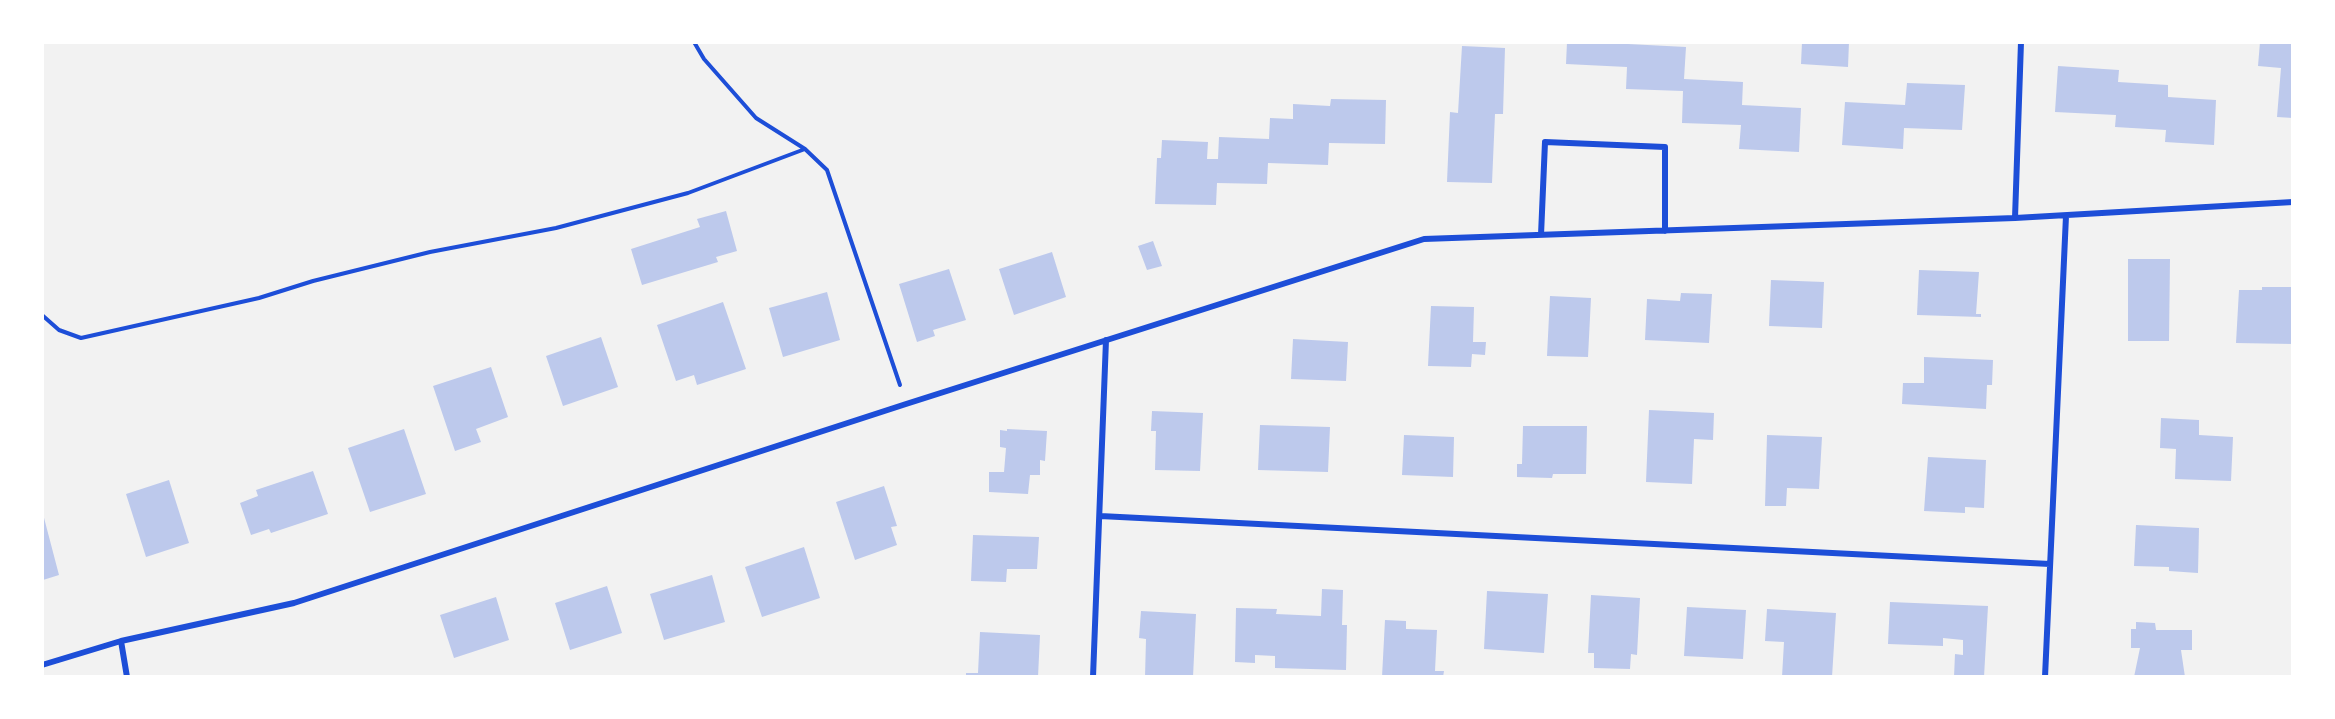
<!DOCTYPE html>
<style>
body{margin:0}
#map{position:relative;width:2335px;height:719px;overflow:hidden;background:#f2f2f2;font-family:Roboto,sans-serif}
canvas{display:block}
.frame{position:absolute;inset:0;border:44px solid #fff;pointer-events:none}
</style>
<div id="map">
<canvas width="2335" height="719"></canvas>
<div class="frame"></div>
</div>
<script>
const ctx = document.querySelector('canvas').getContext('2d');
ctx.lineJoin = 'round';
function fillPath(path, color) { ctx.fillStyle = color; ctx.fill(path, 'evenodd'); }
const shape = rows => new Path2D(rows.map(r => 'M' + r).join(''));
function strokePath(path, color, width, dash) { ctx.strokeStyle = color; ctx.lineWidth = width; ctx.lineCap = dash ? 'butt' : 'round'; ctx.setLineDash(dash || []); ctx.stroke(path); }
fillPath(shape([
 [1567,42,1628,42,1628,44,1686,47,1684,79,1743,82,1742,105,1801,108,1799,152,1739,149,1741,125,1682,123,1683,91,1626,89,1627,67,1566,64],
 [1802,42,1849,42,1848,67,1801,64],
 [2260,42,2293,42,2293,118,2277,117,2281,68,2258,66],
 [1462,46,1505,48,1503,114,1495,114,1492,183,1447,182,1450,112,1458,113],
 [2058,66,2119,70,2118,82,2168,85,2168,97,2216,100,2214,145,2165,142,2166,130,2115,127,2116,115,2055,112],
 [1907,83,1965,85,1962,130,1904,128,1903,149,1842,145,1845,102,1905,105],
 [1331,99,1386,100,1385,144,1329,143,1328,165,1268,163,1267,184,1217,183,1216,205,1155,204,1157,158,1161,158,1162,140,1208,142,1207,159,1218,159,1219,137,1269,139,1270,118,1293,119,1293,104,1330,106],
 [726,211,737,251,716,257,718,262,642,285,631,249,700,227,697,219],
 [1153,241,1162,266,1147,270,1138,246],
 [1052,252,1066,297,1014,315,999,269],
 [2128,259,2170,259,2169,341,2128,341],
 [949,269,966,320,933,330,935,336,917,342,899,284],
 [1919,270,1979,272,1976,314,1981,314,1981,317,1917,315],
 [1771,280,1824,282,1822,328,1769,326],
 [2262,287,2293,287,2293,344,2236,343,2239,290,2262,290],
 [827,292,840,340,783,357,769,308],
 [1681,293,1712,294,1709,343,1645,340,1647,299,1680,301],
 [1550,296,1591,298,1588,357,1547,356],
 [723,302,746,369,697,385,694,375,676,381,657,325],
 [1431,306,1474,307,1473,342,1486,342,1485,355,1472,354,1471,367,1428,366],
 [601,337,618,387,563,406,546,356],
 [1293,339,1348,342,1346,381,1291,379],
 [1924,357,1993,360,1992,385,1987,385,1986,409,1902,404,1903,383,1924,383],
 [491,367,508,417,476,429,481,442,455,451,433,386],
 [1649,410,1714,413,1713,440,1694,439,1692,484,1646,482],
 [1152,411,1203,413,1200,471,1155,470,1156,431,1151,431],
 [2161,418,2199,420,2199,435,2233,437,2231,481,2175,479,2176,449,2160,448],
 [1260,425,1330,427,1328,472,1258,470],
 [1523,426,1587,426,1586,474,1553,474,1552,478,1517,477,1517,464,1522,464],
 [404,429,426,494,370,512,348,448],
 [1007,429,1047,431,1045,461,1040,460,1040,475,1030,475,1028,494,989,492,989,472,1004,472,1006,448,1000,447,1000,430,1007,431],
 [1404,435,1454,437,1453,477,1402,475],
 [1767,435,1822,437,1819,489,1787,488,1786,506,1765,506],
 [1928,457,1986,460,1984,508,1965,507,1965,513,1924,511],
 [313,471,328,514,271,533,269,529,251,535,240,503,258,496,256,490],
 [169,480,189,543,146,557,126,494],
 [884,486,897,526,891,527,897,545,855,560,836,502],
 [43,514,59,575,43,580,42,576],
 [2136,525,2199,528,2198,573,2169,571,2169,567,2134,566],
 [973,535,1039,537,1037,569,1007,569,1006,582,971,581],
 [804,547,820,598,762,617,745,567],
 [712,575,725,622,664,640,650,594],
 [607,586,622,633,570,650,555,603],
 [1322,589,1343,590,1342,625,1347,625,1346,670,1275,668,1275,656,1255,655,1255,663,1235,662,1236,608,1277,609,1276,614,1321,616],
 [1487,591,1548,594,1544,653,1484,649],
 [1591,595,1640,598,1637,655,1631,654,1630,669,1594,668,1594,653,1588,653],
 [496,597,509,640,454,658,440,615],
 [1890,602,1988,606,1984,677,1954,677,1955,654,1963,655,1963,640,1943,638,1943,646,1888,644],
 [1687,607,1746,610,1743,659,1684,656],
 [1767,609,1836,613,1832,677,1782,677,1784,642,1765,641],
 [1141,611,1196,614,1193,677,1145,677,1146,639,1139,638],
 [1385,620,1406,621,1406,629,1437,630,1435,671,1444,671,1443,677,1382,677],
 [2136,622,2155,623,2156,630,2192,630,2192,650,2181,650,2185,677,2134,677,2140,648,2131,648,2131,629,2136,629],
 [980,632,1040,635,1038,677,966,677,966,673,978,673]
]), '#bdc9ec');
strokePath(shape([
 [694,42,704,59,756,118,805,149,827,170,900,385],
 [42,315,59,330,81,338,259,298,313,281,430,252,556,228,688,193,805,149]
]), '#1d4ed8', 4);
strokePath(shape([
 [2015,218,2021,42],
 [1541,235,1545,142,1665,147,1665,231],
 [1100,516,2050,564],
 [121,641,127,677],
 [42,665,121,641,294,603,906,404,1424,239,2015,218,2293,202],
 [1093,677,1106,340],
 [2045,677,2066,216]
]), '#1d4ed8', 6);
</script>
